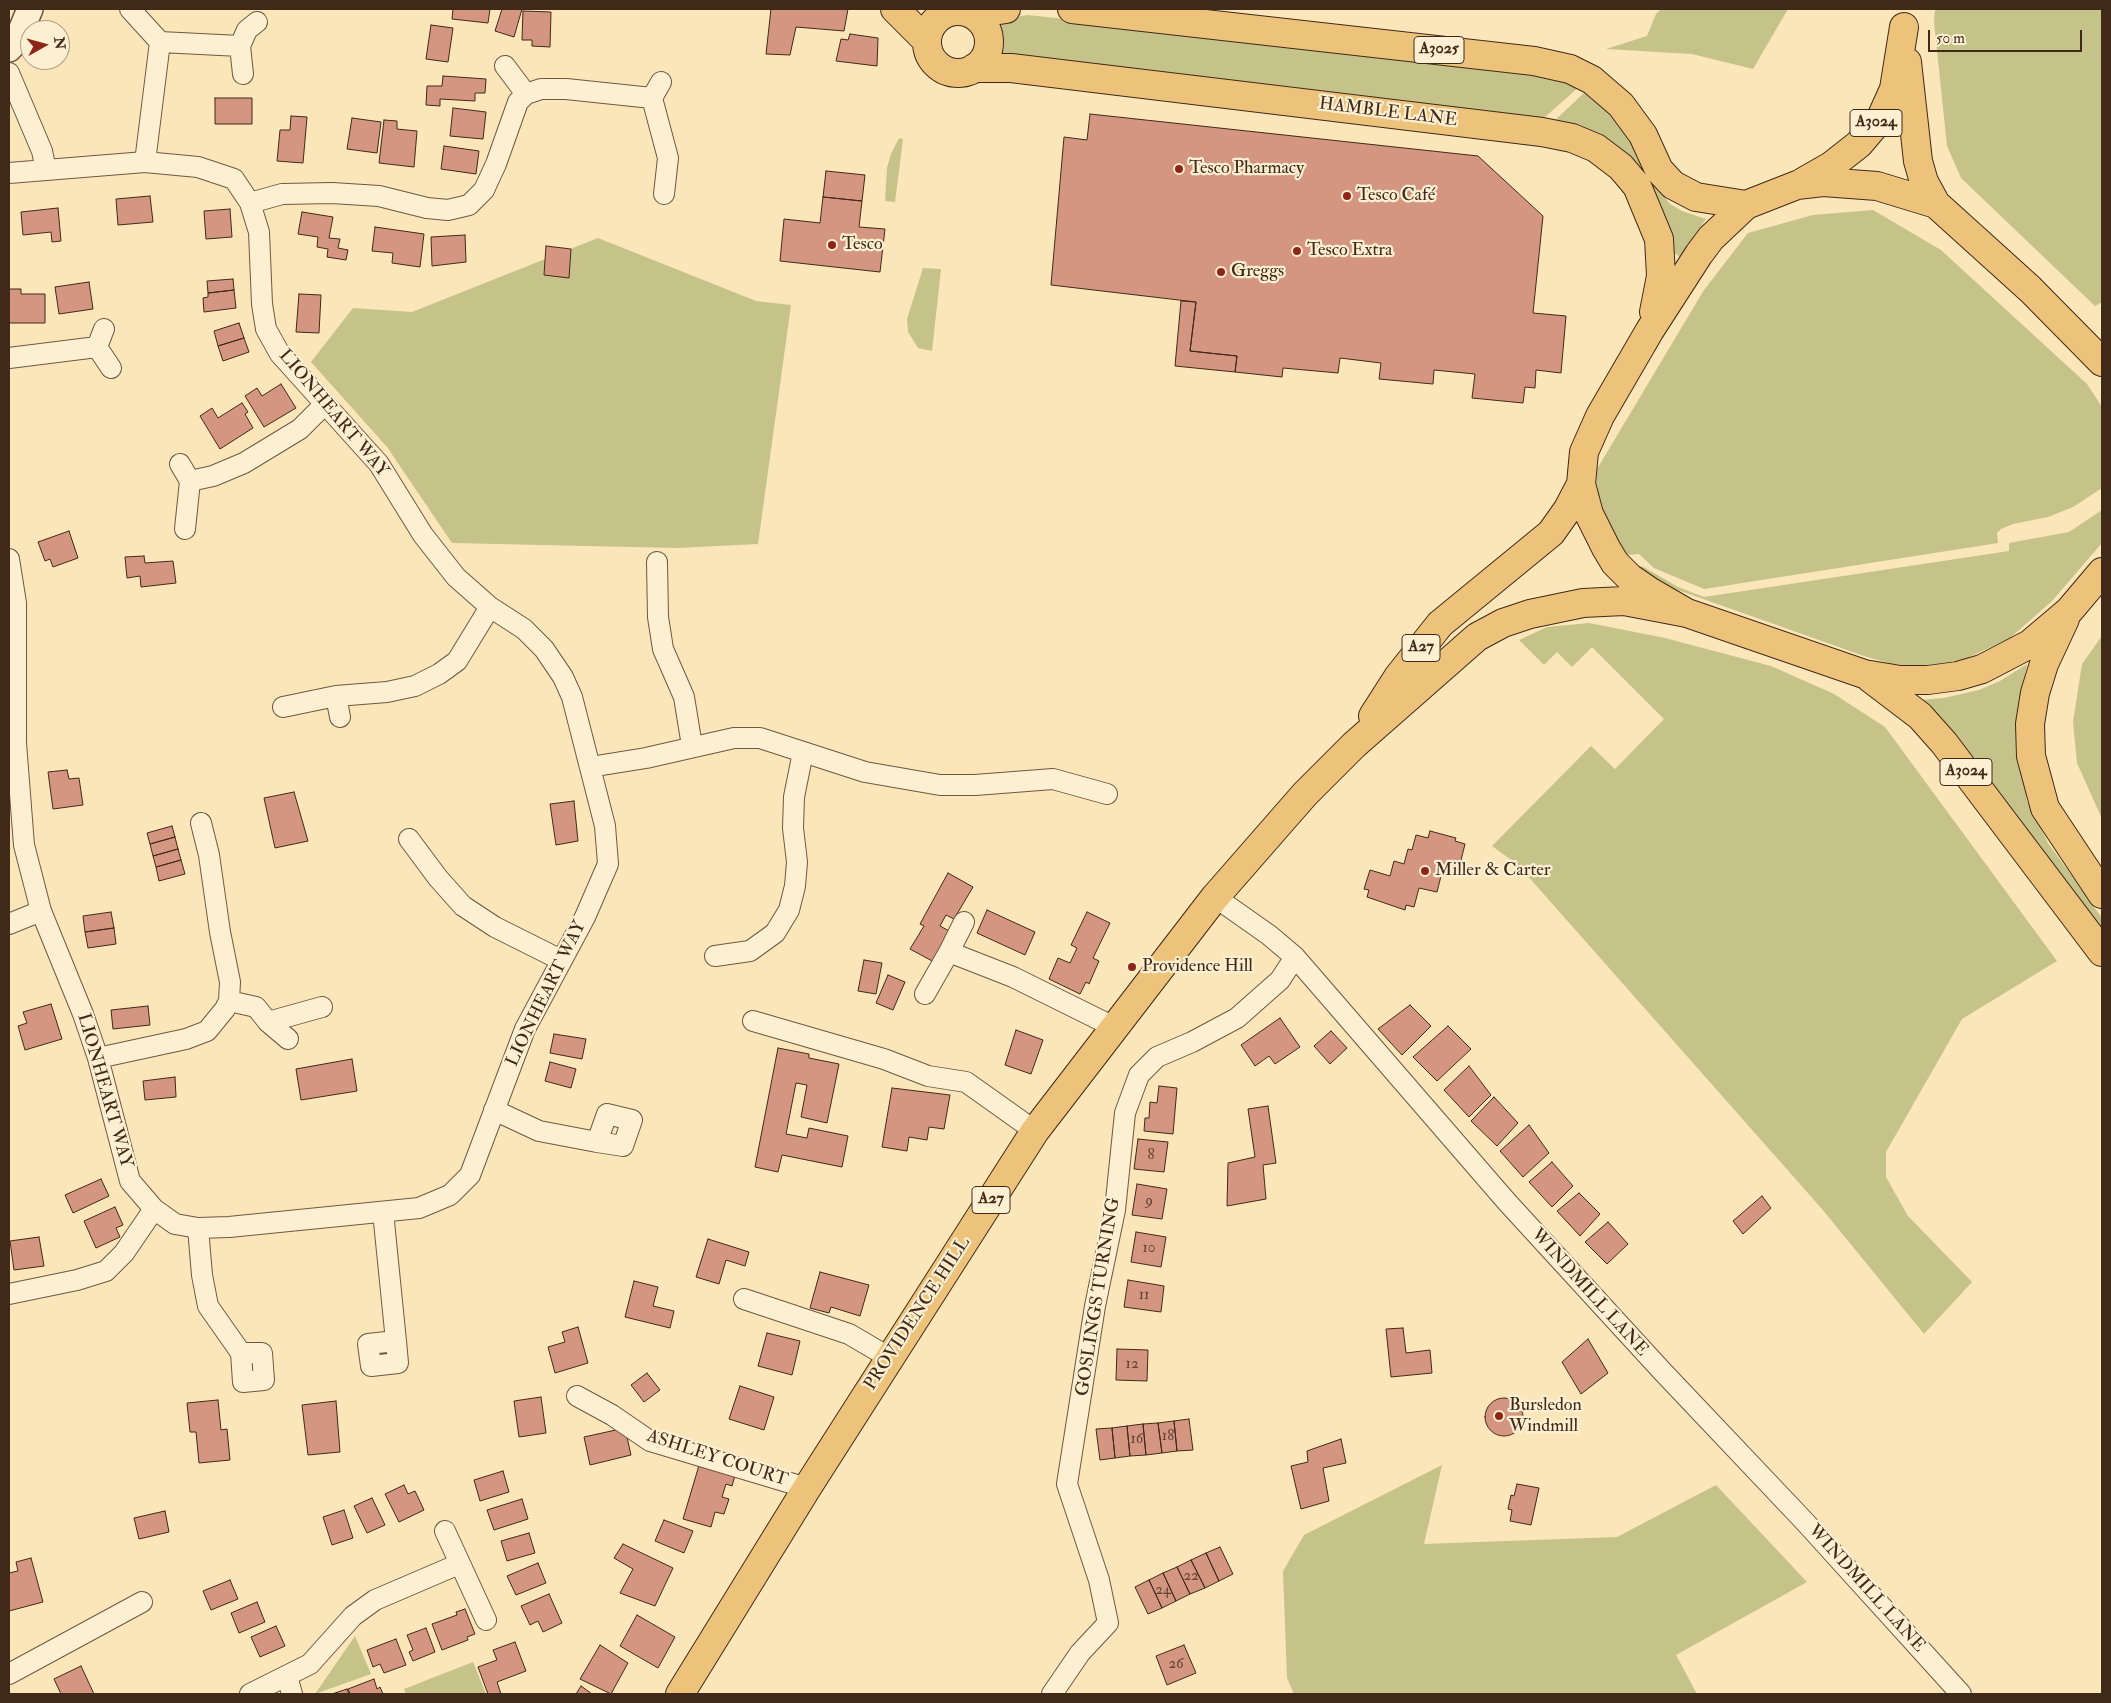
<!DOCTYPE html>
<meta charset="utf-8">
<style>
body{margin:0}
#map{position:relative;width:2111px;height:1703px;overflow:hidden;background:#fae6b9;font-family:"IM FELL Double Pica",serif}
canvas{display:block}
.frame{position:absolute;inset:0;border:10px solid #412919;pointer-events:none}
.north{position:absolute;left:20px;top:20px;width:50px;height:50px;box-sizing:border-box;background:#fcefd2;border:1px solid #b1a088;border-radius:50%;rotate:83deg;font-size:14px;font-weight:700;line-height:20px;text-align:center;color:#412919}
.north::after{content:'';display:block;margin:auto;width:18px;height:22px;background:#8f2418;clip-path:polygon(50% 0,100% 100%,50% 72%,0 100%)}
.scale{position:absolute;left:1928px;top:30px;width:154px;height:22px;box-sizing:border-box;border:2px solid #412919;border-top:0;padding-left:6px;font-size:15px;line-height:18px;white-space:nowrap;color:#412919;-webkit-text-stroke:4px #fcefd2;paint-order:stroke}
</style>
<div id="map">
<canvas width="2111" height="1703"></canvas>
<div class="frame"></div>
<div class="north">N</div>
<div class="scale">50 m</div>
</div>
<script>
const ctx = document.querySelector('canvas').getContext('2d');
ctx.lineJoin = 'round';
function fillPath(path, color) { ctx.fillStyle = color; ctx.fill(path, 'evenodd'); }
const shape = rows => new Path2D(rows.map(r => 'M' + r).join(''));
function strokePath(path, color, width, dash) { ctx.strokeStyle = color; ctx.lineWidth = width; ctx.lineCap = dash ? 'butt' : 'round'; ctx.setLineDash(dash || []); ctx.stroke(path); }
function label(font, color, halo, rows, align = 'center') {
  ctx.font = font + ' "IM FELL Double Pica",serif'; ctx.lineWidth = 4.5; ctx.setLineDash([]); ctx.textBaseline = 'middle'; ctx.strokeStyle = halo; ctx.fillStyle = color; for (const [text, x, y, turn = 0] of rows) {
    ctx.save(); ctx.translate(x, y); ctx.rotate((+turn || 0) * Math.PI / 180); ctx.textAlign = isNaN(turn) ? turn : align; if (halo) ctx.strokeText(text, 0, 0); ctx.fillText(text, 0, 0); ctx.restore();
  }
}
fillPath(shape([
 [1661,9,1724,10,1788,9,1753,69,1692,54,1606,49,1647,36,1656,14],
 [1935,9,2102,9,2102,302,2095,306,1961,178,1947,146,1934,22],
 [1028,15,1550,73,1579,87,1545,117,1541,124,995,59,996,37,991,21],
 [1586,91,1599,101,1622,126,1650,178,1670,204,1682,211,1706,219,1680,257,1673,252,1661,213,1550,125],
 [899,138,903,139,895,202,885,201,887,168,891,154],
 [1873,210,1941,250,2087,384,2102,407,2102,488,2073,507,2048,517,2013,524,2001,529,1997,533,1998,543,1704,589,1654,568,1639,554,1627,555,1604,519,1596,489,1597,469,1704,290,1748,233,1813,215],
 [598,238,756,301,791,305,758,544,678,548,452,543,387,447,311,362,353,308,412,312],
 [923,268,941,269,932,351,918,348,908,332,907,319],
 [2102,510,2102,543,2052,601,2010,638,1967,658,1944,664,1914,666,1892,664,1864,656,1675,589,1638,568,1642,566,1678,587,1704,597,2009,551,2009,543,2069,532],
 [1589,623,1665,638,1771,666,1834,694,1885,727,2057,961,1962,1019,1886,1152,1886,1177,1908,1216,1972,1282,1924,1334,1822,1209,1518,865,1492,846,1591,746,1615,769,1664,719,1592,647,1572,667,1557,652,1544,665,1519,640,1547,627],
 [2102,636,2102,819,2077,763,2073,722,2082,664],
 [2027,664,2020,701,2018,748,2027,801,2048,843,2102,918,2102,933,1919,700,1944,698,1979,690,2000,681],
 [1442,1465,1424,1544,1617,1537,1716,1485,1807,1582,1676,1655,1697,1694,1294,1694,1287,1678,1283,1571,1304,1535],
 [355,1636,371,1674,315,1694],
 [473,1662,486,1694,406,1694,404,1689]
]), '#c5c38a');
const building = shape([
 [453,9,490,9,488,23,452,19,453,9],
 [502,9,522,9,514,37,495,31,502,9],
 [771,9,848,9,844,31,796,27,790,55,766,54,771,9],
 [523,11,551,12,550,47,532,46,532,40,522,40,523,11],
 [431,25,453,28,448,62,426,59,431,25],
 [850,34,878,38,877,66,836,61,841,39,848,40,850,34],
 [443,76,486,79,485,93,475,93,475,101,440,99,440,106,426,105,427,86,442,86,443,76],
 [215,98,252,98,252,124,215,124,215,98],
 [453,108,486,112,483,139,450,136,453,108],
 [1090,114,1478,156,1543,216,1533,313,1566,316,1561,373,1536,370,1535,388,1525,387,1523,403,1472,398,1475,374,1434,370,1433,384,1379,379,1381,363,1340,358,1338,373,1283,368,1282,377,1235,372,1237,356,1190,351,1196,302,1051,285,1064,137,1087,140,1090,114],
 [291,116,307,117,303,163,277,161,280,130,290,130,291,116],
 [352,118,381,122,377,153,347,149,352,118],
 [384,120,397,121,397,129,417,131,414,167,379,163,384,120],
 [444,146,479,151,476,174,441,169,444,146],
 [826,171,865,175,862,201,823,197,826,171],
 [150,196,153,222,118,225,116,199,150,196],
 [823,197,862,201,859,227,885,229,880,272,780,261,784,219,820,223,823,197],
 [58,208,61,241,52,242,51,232,23,235,21,212,58,208],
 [230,209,232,237,206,239,204,211,230,209],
 [302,212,333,217,329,238,340,239,338,248,348,250,346,260,327,257,328,249,317,247,318,237,298,234,302,212],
 [375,227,424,234,420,267,392,263,393,253,372,251,375,227],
 [465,235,466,262,432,266,431,237,465,235],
 [546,246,571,249,569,278,544,275,546,246],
 [233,279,234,290,208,293,207,281,233,279],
 [89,282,93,309,59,314,55,287,89,282],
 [9,289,21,289,21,294,45,294,45,323,9,323,9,289],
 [234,290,236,308,204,312,203,298,208,297,208,293,234,290],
 [299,294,321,295,319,333,296,332,299,294],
 [1181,301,1196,302,1190,351,1237,356,1235,372,1175,366,1181,301],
 [239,323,244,338,218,346,214,331,239,323],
 [244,338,249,352,223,361,218,346,244,338],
 [281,384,296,408,264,427,245,396,257,388,262,396,281,384],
 [242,403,248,412,245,414,253,428,220,449,200,416,212,408,218,418,242,403],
 [69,531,78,558,53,567,50,559,45,561,38,542,69,531],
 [144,556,145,563,173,561,176,583,141,587,140,576,127,578,125,557,144,556],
 [67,770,69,779,79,778,83,805,53,809,48,772,67,770],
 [294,792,308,841,275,848,264,798,294,792],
 [574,801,578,841,556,845,550,804,574,801],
 [172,826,175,837,150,844,147,833,172,826],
 [1430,831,1456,838,1455,841,1465,844,1457,876,1442,872,1437,892,1419,888,1414,907,1406,905,1405,910,1367,897,1369,890,1364,889,1370,870,1390,876,1394,861,1404,864,1408,849,1412,850,1416,835,1428,838,1430,831],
 [175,837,178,849,153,856,150,844,175,837],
 [178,849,181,860,156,867,153,856,178,849],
 [181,860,185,874,159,881,156,867,181,860],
 [948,873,973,887,954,919,946,915,940,926,951,932,934,962,910,949,924,926,920,924,948,873],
 [987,910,1035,932,1025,955,977,933,987,910],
 [111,912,114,928,85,932,83,916,111,912],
 [1087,912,1110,923,1093,958,1099,961,1089,984,1086,982,1080,994,1049,979,1058,958,1070,963,1077,948,1071,945,1087,912],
 [114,928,116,944,88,948,85,932,114,928],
 [864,960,882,963,876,994,858,991,864,960],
 [888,975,905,982,893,1010,876,1003,888,975],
 [51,1004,62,1039,25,1050,18,1026,27,1023,23,1012,51,1004],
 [1410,1005,1431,1026,1402,1055,1378,1029,1410,1005],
 [148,1006,150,1025,113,1029,111,1010,148,1006],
 [1280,1018,1300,1047,1275,1064,1269,1056,1255,1066,1241,1045,1280,1018],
 [1448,1026,1471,1049,1437,1081,1413,1057,1448,1026],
 [1016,1030,1043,1040,1031,1074,1005,1065,1016,1030],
 [1331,1031,1347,1048,1330,1064,1314,1046,1331,1031],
 [554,1034,586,1039,582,1059,550,1053,554,1034],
 [778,1048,809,1054,809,1058,839,1064,827,1123,801,1117,807,1085,796,1083,786,1134,807,1138,809,1128,848,1136,842,1167,782,1155,778,1172,755,1167,778,1048],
 [352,1059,357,1091,301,1100,296,1069,352,1059],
 [550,1062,576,1069,571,1088,545,1081,550,1062],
 [1469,1066,1491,1095,1469,1117,1444,1090,1469,1066],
 [175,1077,176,1097,145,1100,143,1081,175,1077],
 [1159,1086,1177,1088,1173,1134,1144,1131,1145,1118,1149,1118,1150,1102,1157,1103,1159,1086],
 [892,1088,950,1095,944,1129,929,1127,927,1140,909,1137,907,1151,882,1147,892,1088],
 [1494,1097,1518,1123,1497,1146,1471,1121,1494,1097],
 [1268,1106,1276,1163,1263,1165,1266,1199,1227,1206,1228,1163,1255,1157,1248,1109,1268,1106],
 [1529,1125,1549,1153,1523,1177,1500,1151,1529,1125],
 [1138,1139,1168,1142,1164,1172,1134,1169,1138,1139],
 [1552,1162,1573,1186,1552,1207,1529,1182,1552,1162],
 [101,1179,109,1196,73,1213,65,1195,101,1179],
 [1137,1184,1167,1189,1162,1219,1132,1215,1137,1184],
 [1579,1193,1600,1214,1580,1236,1557,1211,1579,1193],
 [1762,1196,1771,1208,1743,1234,1733,1221,1762,1196],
 [115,1207,123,1225,116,1228,120,1237,96,1248,84,1221,115,1207],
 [1608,1222,1628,1244,1607,1264,1585,1242,1608,1222],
 [1136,1232,1166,1237,1161,1267,1131,1262,1136,1232],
 [39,1237,44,1266,14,1270,10,1241,39,1237],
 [708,1239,749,1252,745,1266,726,1260,719,1284,696,1277,708,1239],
 [820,1272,869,1285,860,1316,831,1307,829,1313,810,1308,820,1272],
 [1128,1280,1164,1286,1161,1312,1124,1307,1128,1280],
 [634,1281,658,1287,653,1306,674,1311,670,1328,625,1317,634,1281],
 [578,1327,588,1363,555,1373,548,1347,565,1342,562,1332,578,1327],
 [1403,1328,1406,1353,1430,1350,1432,1373,1391,1377,1386,1329,1403,1328],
 [767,1333,800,1341,792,1375,758,1366,767,1333],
 [1588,1339,1608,1373,1581,1394,1562,1362,1588,1339],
 [1117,1349,1148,1350,1147,1381,1116,1380,1117,1349],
 [647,1373,660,1390,644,1402,631,1385,647,1373],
 [740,1386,774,1397,764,1430,729,1419,740,1386],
 [541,1397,546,1433,519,1437,514,1401,541,1397],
 '1485 1417a19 19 0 1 1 38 0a19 19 0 1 1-38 0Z',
 [218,1400,221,1430,227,1429,230,1460,199,1463,196,1432,190,1432,187,1403,218,1400],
 [336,1401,340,1452,308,1455,302,1405,336,1401],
 [1189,1419,1193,1450,1177,1451,1174,1421,1189,1419],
 [1174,1421,1177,1451,1162,1453,1158,1423,1174,1421],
 [1158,1423,1162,1453,1146,1455,1143,1424,1158,1423],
 [1143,1424,1146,1455,1130,1456,1127,1426,1143,1424],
 [1127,1426,1130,1456,1115,1458,1112,1428,1127,1426],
 [625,1428,631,1455,590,1465,584,1437,625,1428],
 [1112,1428,1115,1458,1100,1460,1096,1429,1112,1428],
 [1341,1439,1346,1463,1323,1468,1329,1501,1301,1509,1291,1466,1308,1462,1307,1451,1341,1439],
 [700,1462,736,1472,732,1486,726,1484,722,1497,729,1499,724,1514,715,1512,711,1527,683,1519,700,1462],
 [503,1471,509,1492,480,1501,474,1480,503,1471],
 [1517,1484,1539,1488,1531,1525,1510,1521,1512,1510,1508,1509,1511,1495,1514,1496,1517,1484],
 [404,1485,408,1494,415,1491,424,1510,399,1522,385,1494,404,1485],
 [372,1498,385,1525,367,1533,354,1506,372,1498],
 [522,1499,528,1519,494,1530,487,1510,522,1499],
 [344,1510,353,1538,332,1545,323,1517,344,1510],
 [165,1511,169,1532,139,1539,134,1518,165,1511],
 [664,1520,693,1531,684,1553,655,1541,664,1520],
 [529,1533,535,1553,507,1561,501,1541,529,1533],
 [623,1544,673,1568,655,1606,620,1593,633,1569,614,1558,623,1544],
 [1220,1547,1233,1574,1219,1581,1206,1553,1220,1547],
 [1206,1553,1219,1581,1205,1588,1191,1560,1206,1553],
 [31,1558,43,1602,9,1611,9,1573,18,1571,16,1562,31,1558],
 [1191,1560,1205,1588,1190,1594,1177,1567,1191,1560],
 [538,1563,546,1583,516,1595,507,1576,538,1563],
 [1177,1567,1190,1594,1176,1601,1163,1573,1177,1567],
 [1163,1573,1176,1601,1162,1608,1149,1580,1163,1573],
 [230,1580,238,1599,211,1610,203,1591,230,1580],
 [1149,1580,1162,1608,1148,1614,1135,1587,1149,1580],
 [549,1594,562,1623,543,1632,538,1621,530,1625,521,1606,549,1594],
 [257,1602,265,1622,239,1633,231,1613,257,1602],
 [465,1609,475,1634,467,1637,468,1640,442,1650,432,1624,457,1615,456,1612,465,1609],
 [637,1615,675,1637,658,1668,620,1646,637,1615],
 [276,1626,285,1646,260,1657,251,1637,276,1626],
 [426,1628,435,1652,413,1661,409,1652,413,1650,407,1635,426,1628],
 [396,1639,406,1665,384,1673,380,1664,373,1667,367,1650,396,1639],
 [515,1642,526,1671,497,1682,501,1694,488,1694,478,1667,497,1660,493,1650,515,1642],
 [600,1645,628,1663,611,1694,580,1679,600,1645],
 [1184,1645,1196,1673,1167,1685,1156,1656,1184,1645],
 [81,1666,94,1694,61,1694,54,1679,81,1666],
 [374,1679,377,1689,380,1687,383,1694,350,1694,348,1689,374,1679],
 [581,1686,592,1694,576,1694,581,1686],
 [347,1689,349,1694,332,1694,347,1689]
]);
fillPath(building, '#d59681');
strokePath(building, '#412919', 1);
const minor = shape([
 [130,9,160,42,240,46],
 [505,66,526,94],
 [9,73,42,151,46,170],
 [243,74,240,46,247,30,257,22],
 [661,82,652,98,668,158,664,194],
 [145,162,160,42],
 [9,173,145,162,198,167,234,179,250,203,259,232,262,304,266,329,280,354,379,464,423,535,456,577,490,607,524,629,544,649,563,677,572,697,605,826,608,864,585,917,525,1029,470,1175,450,1195,419,1208,229,1227,198,1228,175,1224,154,1209,130,1181,98,1058,83,1014,41,911,24,845,16,743,16,603,9,559],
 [250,203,282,194,332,193,379,196,427,208,448,210,469,205,484,190,496,164,518,102,526,94,541,89,566,89,652,98],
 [97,347,104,329],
 [9,358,97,347,111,368],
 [180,464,190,481,185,529],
 [190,481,213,476,244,463,300,429,324,405],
 [657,562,658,617,663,649,684,697,692,746],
 [336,696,340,717],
 [283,707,336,696,387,692,415,686,439,674,457,661,490,607],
 [590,767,646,758,734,738,760,738,865,772,940,785,975,785,1053,779,1107,794],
 [409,839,438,878,463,906,495,927,561,960],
 [1215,897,1269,935,1295,957,1507,1202,1662,1371,1806,1523,1961,1694],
 [9,924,41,911],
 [949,952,964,922],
 [715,956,750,951,775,933,789,910,795,886,797,862,793,828,794,797,803,752],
 [925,994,949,952,1013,977,1114,1027],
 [229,1001,256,1007,268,1022,322,1007],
 [753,1021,884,1059,928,1076,966,1082,1035,1131],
 [268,1022,288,1039],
 [98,1058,186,1039,207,1031,225,1009,229,1001,230,982,220,932,209,855,201,823],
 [494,1110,539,1131,597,1142,623,1146,632,1120,607,1114,597,1142],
 [383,1212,396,1341,368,1344,371,1366,398,1363,396,1341],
 [198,1228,202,1275,208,1306,241,1353,262,1353,264,1380,243,1382,241,1353],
 [9,1294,77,1280,106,1271,124,1253,154,1209],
 [744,1299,849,1334,890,1358],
 [577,1396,612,1415,650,1441,807,1488],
 [445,1531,486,1620],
 [9,1674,142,1602],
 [287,1676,292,1694],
 [250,1694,310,1664,353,1616,375,1600,459,1564],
 [1052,1694,1080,1653,1108,1623,1099,1580,1067,1484,1095,1306,1115,1210,1125,1113,1139,1075,1157,1057,1192,1042,1237,1018,1280,980,1295,957]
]);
const tertiary = shape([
 [9,49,17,40,30,9]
]);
const primary = shape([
 [895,9,927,41],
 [1072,9,1534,61,1570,69,1592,80,1621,105,1643,135,1659,170,1673,185,1696,197,1746,205],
 '927 42a31 31 0 1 1 62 0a31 31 0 1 1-62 0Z',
 [973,14,1006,9],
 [1907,62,1918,161,1924,182,1936,204],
 [974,68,1011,68,1542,132,1572,138,1596,148,1621,167,1637,186,1659,239,1661,276,1654,312],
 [1803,182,1831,166,1859,144,1881,118,1894,89,1904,27],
 [2102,362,2030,289,1936,204,1877,186,1823,182,1797,185,1746,205,1711,238,1699,254,1650,330,1600,416,1584,452,1581,484,1589,514,1606,548,1615,563,1630,578,1649,591,1687,613,1864,674,1900,680,1928,680,1958,676,1982,669,2030,644,2069,611,2102,572],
 [2065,619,2044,664,2035,693,2030,724,2031,756,2045,808,2102,894],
 [1870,678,1920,716,1944,743,2102,952],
 [1373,716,1398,677,1440,624,1551,533,1568,509,1581,484],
 [680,1694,807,1488,1035,1131,1215,897,1305,794,1354,745,1477,637,1503,623,1530,614,1583,603,1624,601,1687,613]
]);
strokePath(minor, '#6f5841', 22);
strokePath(tertiary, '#6f5841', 28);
strokePath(primary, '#412919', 30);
strokePath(minor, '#fcefd2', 20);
strokePath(tertiary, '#fcefd2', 25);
strokePath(primary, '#edc37c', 28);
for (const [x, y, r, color] of [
 [1179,169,5,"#8f2418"],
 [1347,196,5,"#8f2418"],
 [832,245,5,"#8f2418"],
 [1297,251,5,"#8f2418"],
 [1221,272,5,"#8f2418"],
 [1425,871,5,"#8f2418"],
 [1132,967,5,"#8f2418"],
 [1499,1416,5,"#8f2418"]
]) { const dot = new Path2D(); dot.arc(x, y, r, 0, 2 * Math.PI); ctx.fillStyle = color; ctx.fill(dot); strokePath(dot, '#fcefd2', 2); }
label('15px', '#643', null, [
 ["8",1151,1156],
 ["9",1149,1202],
 ["10",1149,1249],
 ["11",1144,1296],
 ["12",1132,1365],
 ["18",1168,1437],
 ["16",1137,1440],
 ["22",1191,1577],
 ["24",1163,1591],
 ["26",1176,1665]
]);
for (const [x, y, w] of [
 [1439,50,50],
 [1876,123,52],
 [1421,648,38],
 [1966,772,52],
 [991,1200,38]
]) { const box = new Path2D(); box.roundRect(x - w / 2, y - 13.5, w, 27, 4); ctx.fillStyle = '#fcefd2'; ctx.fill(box); strokePath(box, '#412919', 1); }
label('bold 16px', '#412919', null, [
 ["A3025",1439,50],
 ["A3024",1876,123],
 ["A27",1421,648],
 ["A3024",1966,772],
 ["A27",991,1200]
]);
label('18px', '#412919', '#fcefd2', [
 ["HAMBLE LANE",1388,113,7],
 ["LIONHEART WAY",333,414,50],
 ["LIONHEART WAY",547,994,-64],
 ["LIONHEART WAY",104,1091,74],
 ["WINDMILL LANE",1589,1293,48],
 ["GOSLINGS TURNING",1099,1297,-81],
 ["PROVIDENCE HILL",918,1314,-57],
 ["ASHLEY COURT",717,1459,18],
 ["WINDMILL LANE",1866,1589,48]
]);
label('18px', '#412919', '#fcefd2', [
 ["Tesco Pharmacy",1189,169],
 ["Tesco Café",1357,196],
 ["Tesco",842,245],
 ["Tesco Extra",1307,251],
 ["Greggs",1231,272],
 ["Miller & Carter",1435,871],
 ["Providence Hill",1142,967],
 ["Bursledon",1509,1406],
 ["Windmill",1509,1427]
], 'left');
</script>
